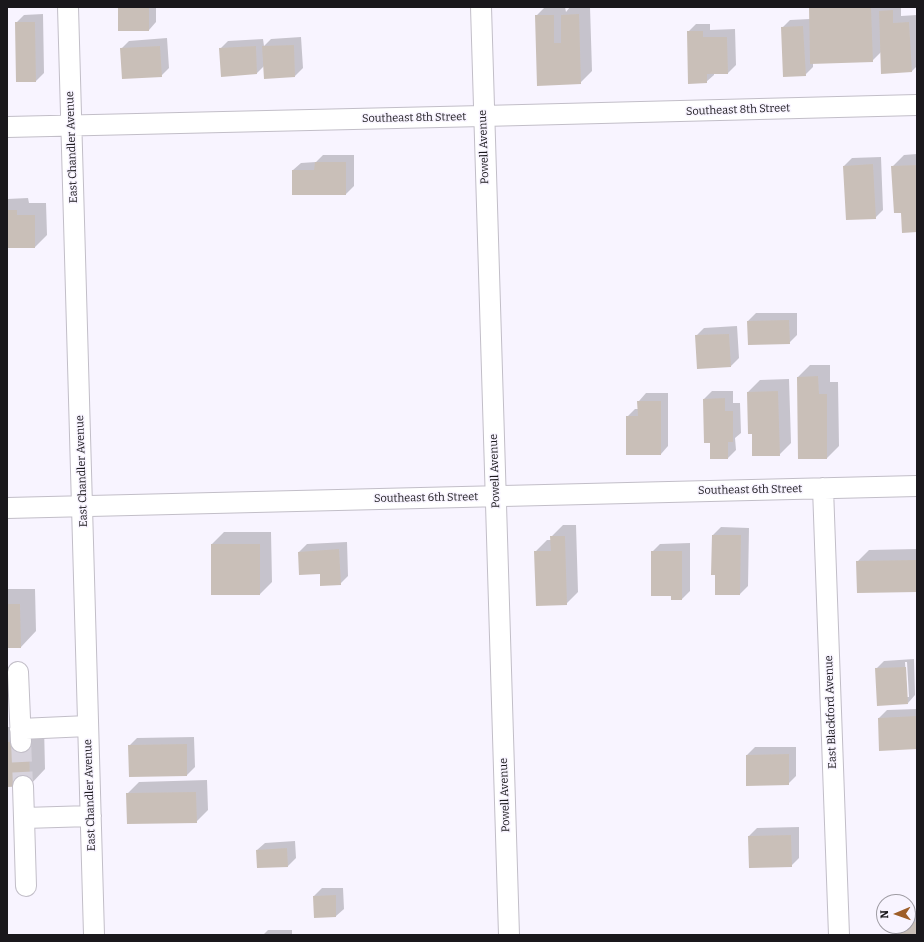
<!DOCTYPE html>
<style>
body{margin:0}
#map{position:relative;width:924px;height:942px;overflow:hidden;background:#f8f4ff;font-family:Bitter,serif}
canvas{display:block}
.frame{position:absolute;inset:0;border:8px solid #1a181c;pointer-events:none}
.north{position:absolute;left:876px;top:894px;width:40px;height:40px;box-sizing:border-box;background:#f8f4ff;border:1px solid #9f9ca4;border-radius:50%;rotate:268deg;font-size:11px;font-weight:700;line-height:16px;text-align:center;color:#1a181c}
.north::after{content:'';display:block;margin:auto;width:14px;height:18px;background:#9e5e28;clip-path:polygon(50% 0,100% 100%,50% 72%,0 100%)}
</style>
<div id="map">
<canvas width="924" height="942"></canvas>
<div class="frame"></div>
<div class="north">N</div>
</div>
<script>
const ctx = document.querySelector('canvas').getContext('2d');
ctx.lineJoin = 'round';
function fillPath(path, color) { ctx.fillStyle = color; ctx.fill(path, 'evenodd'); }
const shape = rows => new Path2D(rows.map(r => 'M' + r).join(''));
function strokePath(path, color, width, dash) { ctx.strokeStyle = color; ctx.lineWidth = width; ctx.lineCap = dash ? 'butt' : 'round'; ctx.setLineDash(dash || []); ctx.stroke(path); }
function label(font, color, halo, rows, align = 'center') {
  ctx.font = font + ' Bitter,serif'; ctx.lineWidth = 3; ctx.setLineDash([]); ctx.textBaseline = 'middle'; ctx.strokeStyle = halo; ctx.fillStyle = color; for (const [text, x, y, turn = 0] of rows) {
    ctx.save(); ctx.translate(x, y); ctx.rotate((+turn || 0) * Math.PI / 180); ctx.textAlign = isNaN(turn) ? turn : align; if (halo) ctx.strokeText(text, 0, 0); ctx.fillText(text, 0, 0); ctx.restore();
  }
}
fillPath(shape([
 [119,7,156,7,156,22,149,30],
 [545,7,565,7,566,12,570,7,590,7,592,71,580,83,538,85,536,16],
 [810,7,901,7,901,16,917,15,917,66,911,72,881,52,872,61,813,62,813,67,805,75,782,28,790,20,810,19],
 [43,14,44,73,36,81,16,23,24,15],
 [696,24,710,24,710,30,735,29,736,65,728,73,714,73,714,75,706,82,688,32],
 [301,37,303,68,295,76,264,66,257,73,220,49,228,41,263,39,264,46,271,39],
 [167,38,169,68,161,76,121,49,129,41],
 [917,154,917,231,902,212,892,167,904,155],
 [323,155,354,155,354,186,346,194,293,194,293,170,301,163,316,162],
 [881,157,883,210,875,218,844,166,852,158],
 [28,198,29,203,46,203,47,235,35,247,7,247,7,199],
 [756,313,797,313,797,335,789,343,748,321],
 [737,326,739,358,731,366,696,336,704,328],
 [810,365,830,365,830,382,838,382,839,446,827,458,799,458,798,377],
 [789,379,791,443,779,455,753,433,748,392,760,380],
 [712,391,733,391,733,403,740,403,741,433,735,438,736,450,728,458,711,442,704,399],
 [646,393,668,393,668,446,661,454,627,417,635,409,639,409,639,401],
 [563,525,576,525,578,592,566,604,535,552,547,540,552,540,551,537],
 [721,527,749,528,748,586,740,594,716,594,713,535],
 [224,532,271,532,272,582,260,594,212,544],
 [347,542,348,576,340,584,321,573,300,574,299,552,307,544],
 [690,543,690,591,682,599,672,599,652,552,660,544],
 [917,549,917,591,857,562,869,550],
 [7,589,35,589,36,631,21,647,7,647],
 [914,659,915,695,908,703,876,669,884,661],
 [905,662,907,662,909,697,907,697],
 [917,709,917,748,879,718,887,710],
 [44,726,45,769,30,785,7,786,7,727],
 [194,737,195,767,187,775,129,746,137,738],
 [755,747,796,747,796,776,788,784,747,755],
 [207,780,208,810,196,822,127,794,139,782],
 [799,827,799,858,791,866,749,836,757,828],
 [295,841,296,858,288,866,257,850,265,843],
 [322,888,343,888,344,909,336,916,314,896],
 [911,911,917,911,917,935,899,935,899,926,908,926,908,914],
 [268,930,292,930,292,935,263,935]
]), '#0003');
fillPath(shape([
 [118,7,149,7,149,31,118,31],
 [809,7,871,7,873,62,810,64],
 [893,10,893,23,909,22,912,72,881,74,879,11],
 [579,14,581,84,537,86,535,15,554,15,554,43,561,43,561,15],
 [15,22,35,22,36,82,16,82],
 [803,26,806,76,783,77,781,27],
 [687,31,703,31,703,37,727,37,728,74,707,74,707,83,688,84],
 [294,45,295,77,264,79,262,46],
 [160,46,162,77,122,79,120,48],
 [256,46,257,74,221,77,219,48],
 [315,162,346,162,346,195,292,195,292,170,314,170],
 [873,164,876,219,846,220,843,166],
 [917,165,917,232,902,233,901,213,894,213,891,166],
 [7,210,17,210,17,215,35,215,35,248,7,248],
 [789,320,790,344,748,345,747,321],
 [729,334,731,367,697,369,695,335],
 [818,376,819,394,827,394,827,459,798,459,797,377],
 [778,391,780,456,752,456,752,434,748,434,747,392],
 [725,398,725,411,733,411,733,442,728,442,728,459,710,459,710,443,704,443,703,399],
 [637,401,661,401,661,455,626,455,626,416,638,416],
 [712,535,741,535,740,595,715,595,715,575,711,575],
 [550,536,565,536,567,605,536,606,534,551,551,551],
 [211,544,260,544,260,595,211,595],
 [339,549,341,585,320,586,320,574,299,575,298,552],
 [651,551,682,551,682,600,671,600,671,596,651,596],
 [917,560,917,592,857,593,856,561],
 [7,604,20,604,21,648,7,648],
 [906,667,908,704,877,706,875,668],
 [917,716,917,749,879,751,878,718],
 [29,741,30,786,7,787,7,742],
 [187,744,187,776,129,777,128,745],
 [789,754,789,785,746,786,746,755],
 [196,792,197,823,127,824,126,793],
 [791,835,792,867,749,868,748,836],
 [287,848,288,867,257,868,256,850],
 [336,895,336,917,314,918,313,896],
 [908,922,917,922,917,935,898,935,898,926,908,926]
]), '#c9bfb8');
strokePath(shape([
 [21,742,23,786]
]), '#d7d3dd', 20, [20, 10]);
const minor = shape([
 [68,7,94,935],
 [481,7,509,935],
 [7,127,483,116,917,105],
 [823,488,839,935],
 [7,508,917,486],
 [18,672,21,742],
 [20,729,88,726],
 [23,786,24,818],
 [26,886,24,818,91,816]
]);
strokePath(minor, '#c2bec8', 22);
strokePath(minor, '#fff', 20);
label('11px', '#1a181c', '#f8f4ff', [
 ["Southeast 8th Street",738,110,-2],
 ["Southeast 8th Street",414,118,-1],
 ["East Chandler Avenue",72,147,-92],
 ["Powell Avenue",484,147,-92],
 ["East Chandler Avenue",82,471,-92],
 ["Powell Avenue",495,471,-92],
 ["Southeast 6th Street",750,490,-1],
 ["Southeast 6th Street",426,498,-1],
 ["East Blackford Avenue",831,712,-92],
 ["East Chandler Avenue",90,795,-92],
 ["Powell Avenue",505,795,-92]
]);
</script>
